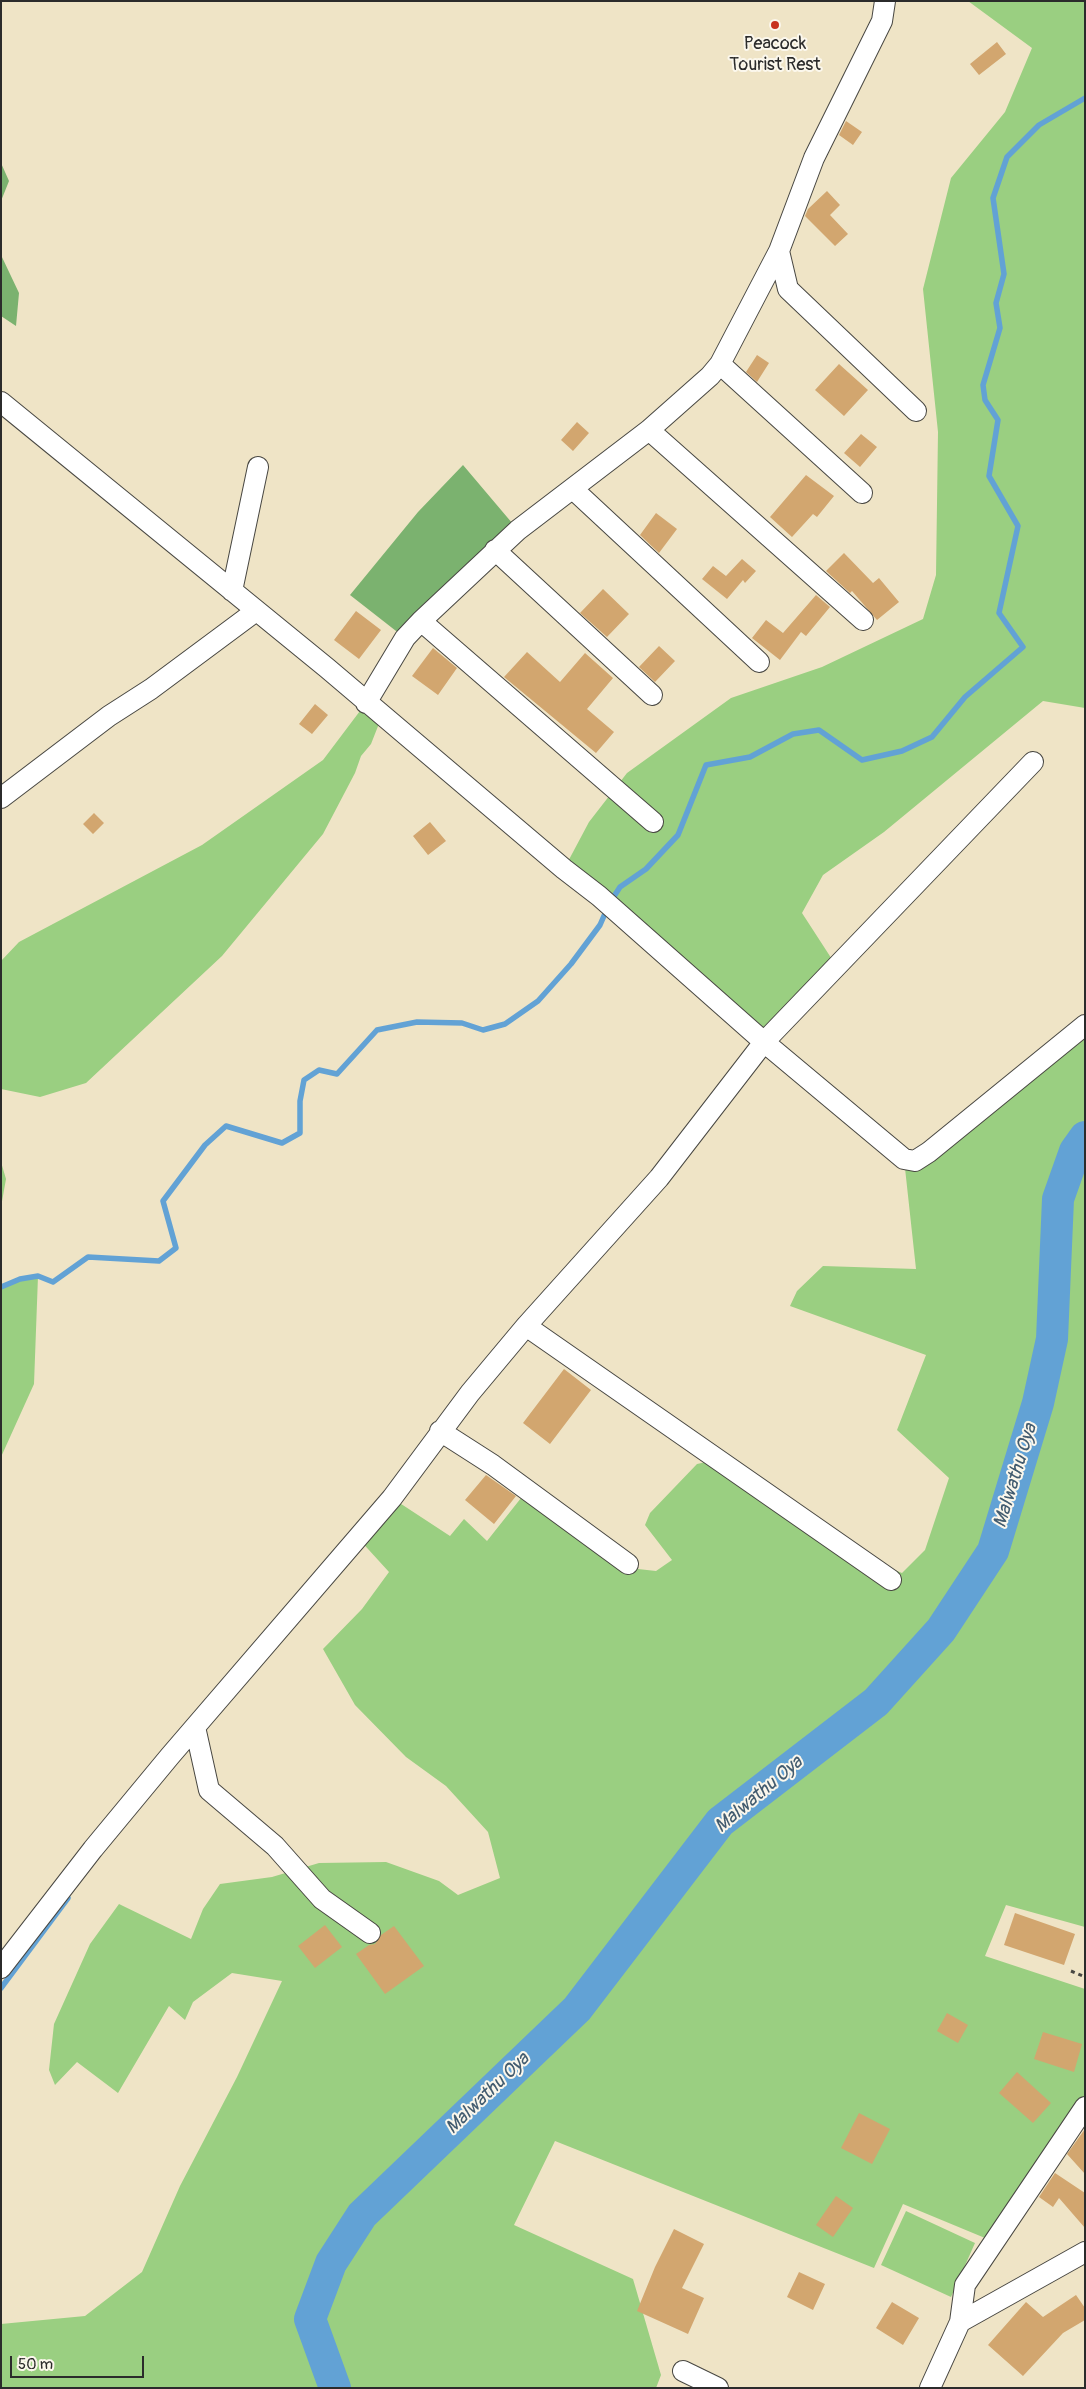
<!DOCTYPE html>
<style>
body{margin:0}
#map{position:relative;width:1086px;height:2389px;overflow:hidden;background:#efe4c6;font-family:Pangolin,sans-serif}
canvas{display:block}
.frame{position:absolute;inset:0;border:2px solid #2b2b2b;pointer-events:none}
.scale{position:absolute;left:10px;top:2356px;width:134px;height:22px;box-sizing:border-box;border:2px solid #2b2b2b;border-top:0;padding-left:6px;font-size:15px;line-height:18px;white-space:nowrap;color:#2b2b2b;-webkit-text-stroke:4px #fbf7ec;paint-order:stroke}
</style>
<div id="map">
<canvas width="1086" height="2389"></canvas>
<div class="frame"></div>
<div class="scale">50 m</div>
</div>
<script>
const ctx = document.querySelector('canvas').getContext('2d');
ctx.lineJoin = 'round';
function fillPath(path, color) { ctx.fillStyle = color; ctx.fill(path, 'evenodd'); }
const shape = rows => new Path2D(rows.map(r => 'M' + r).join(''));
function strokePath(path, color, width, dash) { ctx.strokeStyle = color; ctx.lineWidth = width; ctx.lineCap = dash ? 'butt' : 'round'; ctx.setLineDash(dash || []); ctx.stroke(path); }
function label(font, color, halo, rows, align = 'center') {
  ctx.font = font + ' Pangolin,sans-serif'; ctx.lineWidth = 4; ctx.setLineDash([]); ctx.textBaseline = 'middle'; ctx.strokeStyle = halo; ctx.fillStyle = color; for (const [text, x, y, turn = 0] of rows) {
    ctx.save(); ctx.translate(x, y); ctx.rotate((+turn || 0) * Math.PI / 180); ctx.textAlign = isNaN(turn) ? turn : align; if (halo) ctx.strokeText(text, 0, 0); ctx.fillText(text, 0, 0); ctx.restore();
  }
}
fillPath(shape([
 [968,1,1085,1,1085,708,1043,701,884,832,823,875,802,913,837,967,764,1042,564,869,589,822,627,773,731,698,822,667,923,619,936,575,938,432,923,289,951,178,1005,112,1032,48],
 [366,703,382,716,371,744,361,756,355,773,323,834,222,956,86,1083,40,1097,1,1089,1,961,19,942,202,845,323,760],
 [1085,1027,1085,1927,1006,1905,985,1956,1085,1989,1085,2104,985,2238,903,2204,874,2268,555,2141,514,2225,633,2279,661,2375,656,2388,1,2388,1,2324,85,2316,142,2272,180,2186,237,2077,282,1981,232,1973,193,2002,185,2020,169,2006,118,2093,77,2062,55,2085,49,2070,54,2024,90,1944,119,1904,191,1939,203,1909,220,1884,272,1877,319,1863,386,1862,439,1881,458,1895,500,1878,488,1832,446,1786,406,1757,355,1705,323,1649,362,1609,389,1572,358,1538,392,1498,450,1536,464,1519,487,1541,525,1493,629,1568,656,1571,672,1560,645,1525,650,1513,697,1464,711,1461,866,1558,902,1573,925,1550,949,1478,897,1430,926,1355,790,1306,797,1291,823,1266,916,1269,904,1159],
 [1,1162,6,1179,1,1207],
 [38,1276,34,1384,1,1457,1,1287,20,1279],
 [906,2211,975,2243,951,2297,881,2265]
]), '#9acf81');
fillPath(shape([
 [1,163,9,181,1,201],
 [1,255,19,293,16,326,1,316],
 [463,465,518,530,405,638,350,595,418,512]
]), '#7bb26f');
strokePath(shape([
 [611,901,620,887,646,869,678,835,706,765,750,757,793,734,819,730,862,760,902,751,932,737,965,697,1023,647,999,613,1018,526,989,476,998,420,985,400,983,385,1000,328,996,303,1004,274,993,198,1007,157,1039,125,1085,98],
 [1,1287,20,1279,38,1276,53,1282,88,1257,159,1261,176,1248,163,1201,205,1145,226,1126,282,1143,300,1133,300,1101,304,1080,319,1070,337,1074,377,1030,417,1022,462,1023,483,1030,505,1024,538,1001,571,964,600,925,607,909],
 [1,1988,68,1898]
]), '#62a2d5', 5.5);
strokePath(shape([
 [335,2388,310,2319,331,2263,362,2215,577,2009,720,1822,876,1702,941,1630,993,1551,1038,1403,1052,1339,1058,1199,1075,1151,1085,1137]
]), '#62a2d5', 32);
fillPath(shape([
 [997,42,1006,54,979,75,970,64],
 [846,121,862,132,853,145,839,135],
 [827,191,840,205,830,215,848,234,835,246,805,216,808,209],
 [757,355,769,363,757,382,746,372],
 [839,364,868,390,844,416,815,390],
 [577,422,589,433,573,451,561,440],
 [861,434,877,447,860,467,844,453],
 [806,475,834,496,817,517,813,514,792,537,770,517],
 [656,513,677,529,659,553,640,535],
 [844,553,873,583,879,578,899,602,877,620,852,591,850,593,826,571],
 [742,559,756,571,745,583,743,580,727,599,702,579,713,566,726,576],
 [603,589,629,614,607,637,580,613],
 [816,595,830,607,806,636,801,632,780,660,752,638,766,620,783,633],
 [356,611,381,630,359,659,334,640],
 [659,646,675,661,655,682,639,667],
 [433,648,457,668,438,695,412,676],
 [527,652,560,682,585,653,613,678,587,709,614,732,596,753,504,677],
 [315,704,328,715,312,734,299,724],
 [94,813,104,823,93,834,83,824],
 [430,822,446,841,428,855,413,836],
 [564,1369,591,1390,550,1444,523,1423],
 [486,1475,516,1496,494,1524,465,1500],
 [1015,1913,1075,1934,1064,1965,1004,1945],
 [325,1925,342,1947,315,1968,298,1946],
 [394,1926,424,1966,385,1994,356,1954,369,1945,375,1944,381,1935],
 [947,2013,968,2025,958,2043,937,2031],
 [1043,2032,1082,2044,1074,2072,1034,2059],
 [1017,2072,1051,2103,1033,2123,999,2093],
 [859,2113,890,2129,872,2164,841,2148],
 [1085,2129,1085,2174,1067,2154],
 [1055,2173,1085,2193,1085,2228,1059,2198,1053,2207,1039,2197],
 [836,2196,853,2208,833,2237,816,2225],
 [674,2229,704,2244,682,2288,704,2298,688,2334,637,2311,655,2267],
 [799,2272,825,2284,813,2310,787,2297],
 [1076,2295,1085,2308,1085,2320,1063,2333,1023,2376,988,2345,1026,2302,1043,2317],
 [892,2302,919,2318,903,2345,876,2328]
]), '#d2a66f');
const street = shape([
 [779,251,788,289,916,411],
 [720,364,862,493],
 [1,402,327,668,564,869,599,896,764,1042,904,1159,915,1161,929,1152,1085,1025],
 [649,430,863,620],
 [574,490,759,662],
 [495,550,652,695],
 [232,591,258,467],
 [421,621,653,822],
 [366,703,405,638,421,621,518,530,649,430,710,376,720,364,779,251,814,158,882,21,885,1],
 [1,798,109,716,151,689,256,611],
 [526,1326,891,1580],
 [440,1431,493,1465,628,1564],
 [195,1727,209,1790,275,1846,322,1899,370,1933],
 [1,1968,93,1849,170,1756,392,1498,470,1393,526,1326,659,1178,764,1042,1033,762],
 [960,2322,965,2285,1085,2107],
 [683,2371,718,2388],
 [930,2388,960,2322,1085,2252]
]);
strokePath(street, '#484742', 22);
strokePath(shape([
 [1071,1971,1085,1977]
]), '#484742', 3, [4, 4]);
strokePath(street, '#fff', 20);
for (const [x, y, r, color] of [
 [775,25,5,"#c8321e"]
]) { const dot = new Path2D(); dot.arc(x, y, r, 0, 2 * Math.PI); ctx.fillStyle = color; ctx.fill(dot); strokePath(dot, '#fbf7ec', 2); }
label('18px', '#2b2b2b', '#fbf7ec', [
 ["Peacock",775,44],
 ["Tourist Rest",775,65]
]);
label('italic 19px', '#415b6f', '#fbf7ec', [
 ["Malwathu Oya",1016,1476,-73],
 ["Malwathu Oya",759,1795,-40],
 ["Malwathu Oya",488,2094,-44]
]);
</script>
